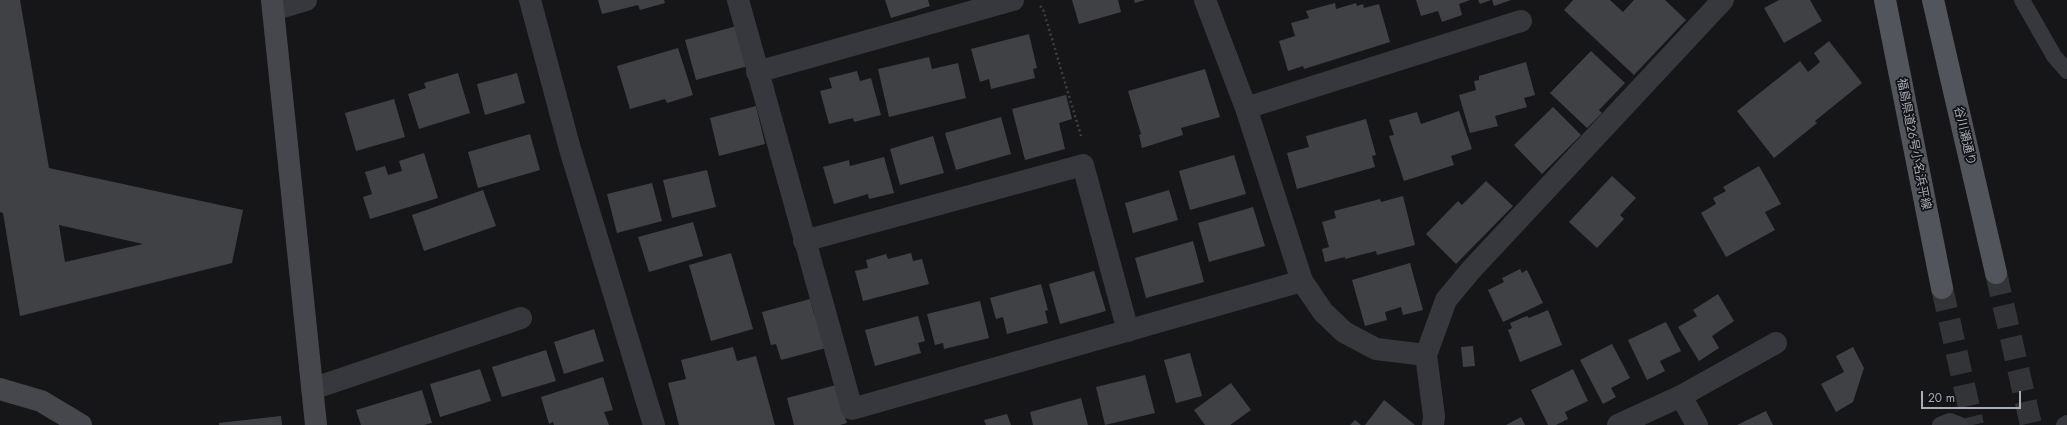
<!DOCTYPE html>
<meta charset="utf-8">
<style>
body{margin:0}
#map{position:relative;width:2067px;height:425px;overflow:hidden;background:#161618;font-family:Jost,sans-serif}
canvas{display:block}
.scale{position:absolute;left:1921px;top:391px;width:100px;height:18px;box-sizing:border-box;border:2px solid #a8adb8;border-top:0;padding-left:5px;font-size:12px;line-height:14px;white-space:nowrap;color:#a8adb8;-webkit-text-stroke:3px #111113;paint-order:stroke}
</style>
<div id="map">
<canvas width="2067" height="425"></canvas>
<div class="scale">20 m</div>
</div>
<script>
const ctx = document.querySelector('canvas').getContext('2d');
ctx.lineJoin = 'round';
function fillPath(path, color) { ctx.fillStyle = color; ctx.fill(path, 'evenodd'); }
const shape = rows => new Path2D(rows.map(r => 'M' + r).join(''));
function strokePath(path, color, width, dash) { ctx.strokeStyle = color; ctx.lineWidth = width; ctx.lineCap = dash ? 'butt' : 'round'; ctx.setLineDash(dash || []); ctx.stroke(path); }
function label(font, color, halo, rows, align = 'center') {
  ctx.font = font + ' Jost,"Noto Sans JP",sans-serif'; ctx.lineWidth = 3.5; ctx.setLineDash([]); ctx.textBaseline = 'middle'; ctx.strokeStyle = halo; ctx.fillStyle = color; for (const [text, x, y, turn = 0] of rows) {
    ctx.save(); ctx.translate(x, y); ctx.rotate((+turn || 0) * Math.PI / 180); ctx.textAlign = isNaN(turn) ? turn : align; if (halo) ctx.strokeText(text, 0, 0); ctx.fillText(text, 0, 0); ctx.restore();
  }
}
fillPath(shape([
 [0,0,20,0,49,168,243,210,232,263,20,316,3,213,0,212],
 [59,225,143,244,65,262],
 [598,0,664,0,665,3,640,10,638,5,602,14],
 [885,0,928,0,930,6,891,18],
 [1072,0,1118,0,1121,12,1079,24],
 [1134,0,1145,0,1135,3],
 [1416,0,1470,0,1459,4,1462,15,1442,22,1438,11,1421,16],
 [1478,0,1491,0,1480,4],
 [1492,0,1511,0,1494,6],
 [1573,0,1610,0,1623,12,1634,0,1665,0,1686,20,1634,75,1564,10],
 [1779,0,1810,0,1822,21,1784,43,1764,8],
 [1335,3,1336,9,1356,3,1357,6,1363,4,1364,8,1379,4,1390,42,1304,69,1303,66,1288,71,1279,41,1295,36,1291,23,1309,18,1306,11],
 [737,26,748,66,696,80,685,40],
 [1029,34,1037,68,1033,69,1035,78,991,89,989,79,980,82,971,49],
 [1829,41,1862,83,1815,121,1817,123,1774,158,1737,111,1800,61,1808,72,1820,62,1814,53],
 [678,48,693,95,667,103,665,99,630,109,617,66],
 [1591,51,1625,83,1599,110,1602,113,1587,128,1550,93],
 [929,57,932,69,958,63,966,98,889,117,878,69],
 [1526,62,1535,95,1524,98,1527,107,1495,116,1498,126,1470,133,1459,95,1476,90,1474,81,1479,80,1479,76],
 [1205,69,1220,117,1181,128,1183,135,1142,148,1139,135,1141,134,1128,91],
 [857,71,860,81,871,78,881,115,854,122,853,118,829,124,820,91,832,88,829,78],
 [458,73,470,113,419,129,408,94,426,88,424,83],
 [517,73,525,103,485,115,477,84],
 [1066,95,1072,119,1059,123,1065,149,1025,160,1012,109],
 [394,99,405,137,356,151,345,113],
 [756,106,765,144,719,156,710,118],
 [1553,107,1581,135,1542,174,1514,145],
 [1459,111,1472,149,1451,156,1454,165,1404,181,1389,136,1394,135,1389,120,1417,112,1421,124],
 [1001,117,1011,154,956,170,945,133],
 [1366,119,1376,155,1372,156,1375,167,1297,189,1287,153,1309,147,1306,136],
 [530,134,540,170,478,188,468,152],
 [933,136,944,173,900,185,890,149],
 [424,153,438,198,370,219,363,197,372,194,365,172,385,166,388,175,402,171,399,161],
 [1234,155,1246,194,1190,210,1179,171],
 [884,157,894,193,869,199,868,194,834,204,823,167,849,160,850,166],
 [1759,166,1781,204,1765,212,1775,230,1726,257,1701,213,1716,204,1713,198,1726,191,1723,187],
 [707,170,716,207,672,218,663,180],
 [1612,176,1636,198,1620,215,1624,219,1597,248,1569,222],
 [1486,181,1513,206,1456,264,1426,234,1458,201,1462,205],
 [652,183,662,221,617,233,607,194],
 [483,190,496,226,424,251,412,215],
 [1169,190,1178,220,1133,233,1125,203],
 [1403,196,1415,245,1377,255,1376,251,1345,259,1345,257,1325,262,1322,249,1329,247,1322,222,1336,218,1334,211,1380,199,1381,202],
 [1253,207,1265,246,1209,262,1198,223],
 [693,222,703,256,649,272,638,237],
 [1193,241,1204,282,1146,298,1135,258],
 [731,253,753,329,711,341,689,265],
 [911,253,913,261,922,259,929,284,863,301,855,271,868,268,866,260,886,254,888,259],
 [1410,263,1423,310,1403,315,1401,307,1385,312,1387,320,1365,326,1352,280],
 [1520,269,1522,273,1527,270,1543,303,1503,322,1488,290,1504,282,1502,278],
 [1094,271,1106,311,1060,324,1049,284],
 [1041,284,1048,310,1045,311,1048,323,1007,334,1003,317,996,319,990,298],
 [1718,294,1734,321,1712,336,1719,348,1699,361,1678,327,1697,316,1693,310],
 [810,299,814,314,822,312,826,348,781,360,776,344,771,345,762,312],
 [980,301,989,338,944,349,943,343,935,345,927,314],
 [1548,310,1562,345,1520,362,1508,330,1512,328,1510,323,1527,316,1529,318],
 [918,316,925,341,918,343,921,353,875,366,865,330],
 [1666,322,1681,351,1660,361,1665,371,1647,380,1628,340],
 [594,329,604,361,564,374,554,342],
 [1612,344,1630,378,1611,388,1616,397,1603,404,1580,360],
 [1473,346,1475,366,1463,367,1461,347],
 [733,347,737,361,756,356,775,425,679,425,668,383,686,379,681,360],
 [1853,347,1864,368,1853,402,1836,412,1821,384,1844,372,1836,356],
 [546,350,556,381,502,397,492,367],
 [1190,353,1202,396,1176,403,1164,360],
 [480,369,491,401,440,417,430,384],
 [1573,369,1588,401,1565,412,1568,419,1556,425,1548,425,1531,390],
 [1145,375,1155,413,1105,425,1096,387],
 [603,377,613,410,604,412,609,425,554,425,553,422,549,424,541,397],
 [1231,383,1251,410,1230,425,1205,425,1194,410],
 [836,385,847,423,840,425,794,425,787,398],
 [422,390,432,423,424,425,361,425,356,410],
 [1081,398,1088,425,1033,425,1030,412],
 [1384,400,1415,425,1365,425],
 [1766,411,1773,425,1737,425],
 [1007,414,1011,425,986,425,984,420],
 [281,416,282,425,219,425,219,423],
 [1521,417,1525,425,1506,425],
 [1355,420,1361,425,1350,425]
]), '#404145');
strokePath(shape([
 [1996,273,2031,425],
 [1942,288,1973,425]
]), '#333438', 22, [22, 11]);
strokePath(shape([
 [1040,6,1043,9,1081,136]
]), '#3d3f44', 2.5, [2, 3]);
strokePath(shape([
 [2022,0,2054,56,2067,71],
 [1940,425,1950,421,1960,425],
 [2064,425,2067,423]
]), '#37383d', 16);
strokePath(shape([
 [530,0,570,149,654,425],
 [738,0,852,409,1302,281],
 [1205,0,1246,108],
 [273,10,306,0],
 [757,72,1013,0],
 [804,241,1083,165,1128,331],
 [1426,355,1376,349,1344,332,1323,312,1302,281,1246,108,1521,21],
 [312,389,521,318],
 [1681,396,1776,343],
 [1433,425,1434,416,1426,355,1446,300,1471,270,1723,0],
 [1618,425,1681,396,1697,425]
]), '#37383d', 22);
strokePath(shape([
 [272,0,316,425],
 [0,389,41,401,81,425]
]), '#45474d', 22);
strokePath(shape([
 [1885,0,1942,288],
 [1933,0,1996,273]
]), '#53555c', 22);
label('12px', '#a8adb8', '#111113', [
 ["谷川瀬通り",1964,136,77],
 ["福島県道26号小名浜平線",1913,144,79]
]);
</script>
